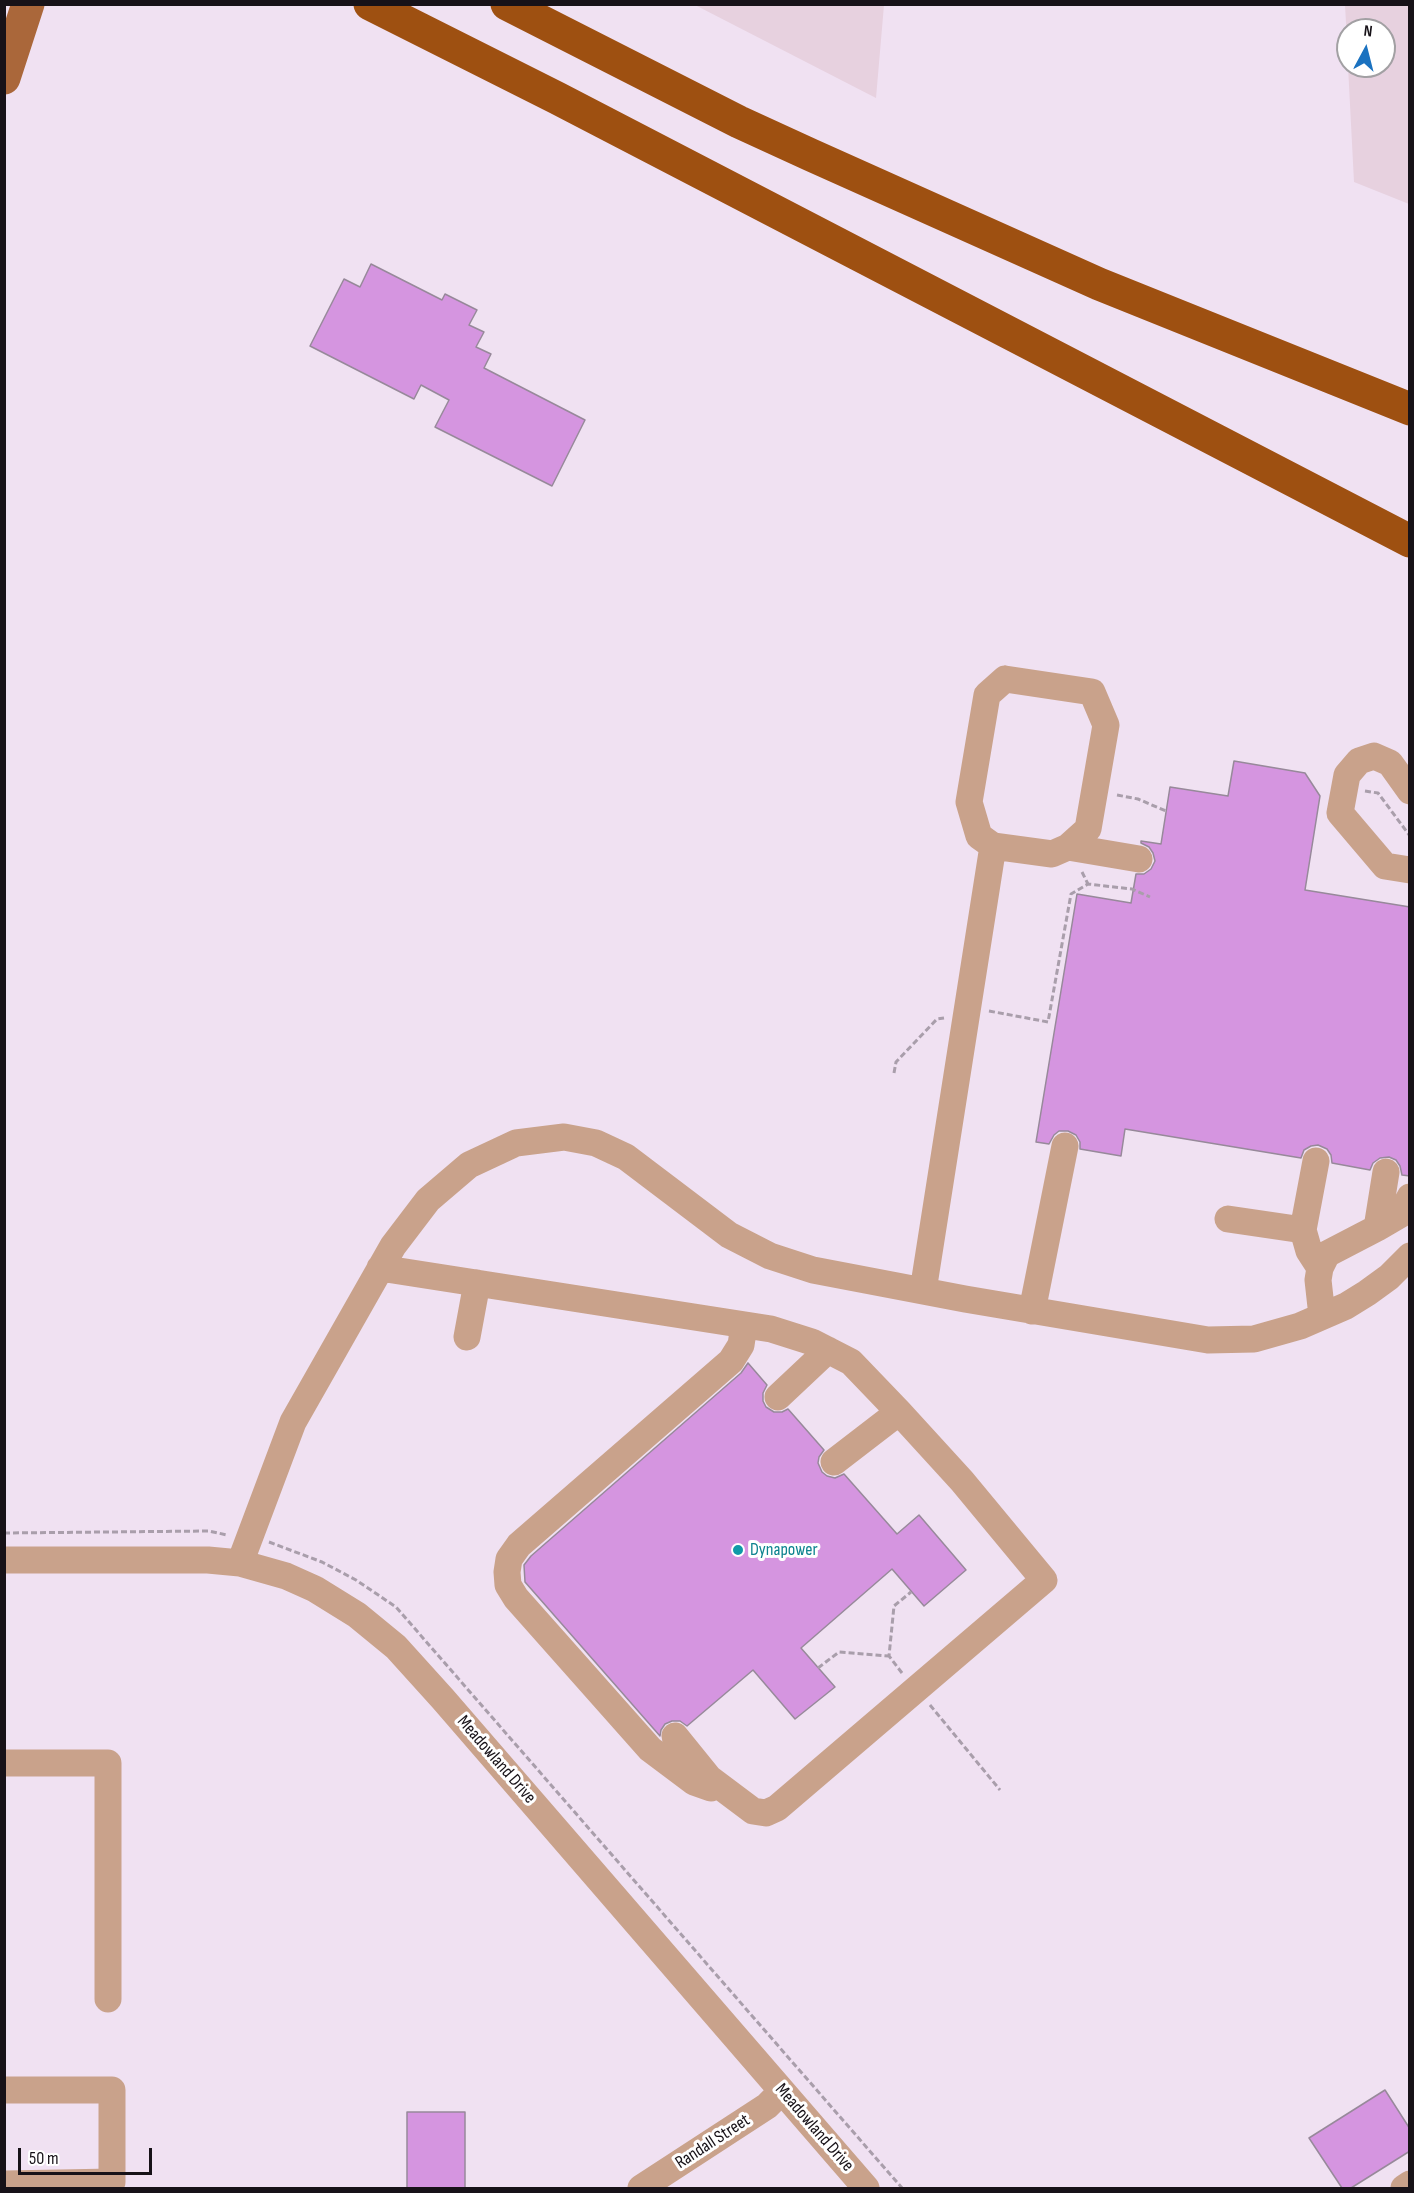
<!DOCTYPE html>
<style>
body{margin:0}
#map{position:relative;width:1414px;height:2193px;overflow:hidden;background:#f0e1f2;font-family:"Sofia Sans Condensed",sans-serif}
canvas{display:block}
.frame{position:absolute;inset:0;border:6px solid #171218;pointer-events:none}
.north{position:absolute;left:1336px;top:18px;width:60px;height:60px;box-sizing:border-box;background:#fff;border:2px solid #a2a0a3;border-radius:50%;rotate:7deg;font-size:16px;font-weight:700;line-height:24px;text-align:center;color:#171218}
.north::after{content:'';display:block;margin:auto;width:21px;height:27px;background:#1b72c0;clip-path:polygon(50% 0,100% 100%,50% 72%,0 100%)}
.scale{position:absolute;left:18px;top:2148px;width:134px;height:27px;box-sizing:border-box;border:3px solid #171218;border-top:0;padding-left:8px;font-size:18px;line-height:21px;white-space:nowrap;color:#171218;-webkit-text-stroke:4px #fff;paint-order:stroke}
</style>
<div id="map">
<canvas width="1414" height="2193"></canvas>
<div class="frame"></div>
<div class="north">N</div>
<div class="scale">50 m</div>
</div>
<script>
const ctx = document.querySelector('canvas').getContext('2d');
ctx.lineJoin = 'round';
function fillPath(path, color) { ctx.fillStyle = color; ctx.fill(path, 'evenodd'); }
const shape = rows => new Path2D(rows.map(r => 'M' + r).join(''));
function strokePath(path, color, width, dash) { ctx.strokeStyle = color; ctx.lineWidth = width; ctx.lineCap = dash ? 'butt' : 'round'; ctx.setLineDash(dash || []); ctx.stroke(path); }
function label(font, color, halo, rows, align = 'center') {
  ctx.font = font + ' "Sofia Sans Condensed",sans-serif'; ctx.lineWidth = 6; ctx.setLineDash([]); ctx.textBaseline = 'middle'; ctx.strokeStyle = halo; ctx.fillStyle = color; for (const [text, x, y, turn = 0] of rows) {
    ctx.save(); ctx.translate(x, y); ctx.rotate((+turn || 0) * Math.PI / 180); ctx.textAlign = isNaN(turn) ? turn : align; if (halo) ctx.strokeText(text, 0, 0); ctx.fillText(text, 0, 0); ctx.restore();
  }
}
fillPath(shape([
 [695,5,884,5,876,98],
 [1345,5,1409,5,1409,204,1354,182,1348,66,1384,66,1384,30,1348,30,1348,59]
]), '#e7d1df');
const building = shape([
 [371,264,442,300,445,294,477,310,469,325,484,332,476,347,491,354,484,368,585,420,552,486,435,427,449,400,421,385,414,399,310,346,344,279,360,287,371,264],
 [1234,761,1305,773,1320,796,1305,890,1410,907,1410,1176,1402,1175,1400,1166,1396,1160,1389,1157,1380,1158,1373,1163,1370,1170,1332,1163,1331,1155,1327,1149,1318,1145,1311,1146,1304,1150,1301,1158,1125,1129,1121,1156,1080,1149,1080,1142,1076,1135,1068,1131,1059,1131,1054,1135,1049,1144,1036,1142,1077,894,1131,903,1136,874,1144,874,1151,869,1155,861,1153,853,1149,847,1141,843,1141,841,1161,844,1170,787,1228,796,1234,761],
 [748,1363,767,1385,763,1393,763,1401,766,1407,774,1412,782,1412,788,1409,824,1450,819,1457,818,1463,822,1472,827,1476,835,1478,844,1474,897,1534,919,1515,966,1570,924,1606,892,1569,801,1648,835,1687,795,1719,753,1670,687,1726,680,1721,672,1721,665,1724,661,1730,660,1736,525,1582,524,1565,531,1556,741,1373,748,1363],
 [1385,2090,1410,2129,1410,2151,1351,2188,1342,2188,1309,2138,1385,2090],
 [407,2112,465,2112,465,2188,407,2188,407,2112]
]);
fillPath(building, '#d595e0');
strokePath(building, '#97899a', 1.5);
strokePath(shape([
 [1365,791,1378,793,1410,836],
 [1117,795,1138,799,1166,811],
 [1082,872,1088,884],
 [989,1011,1048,1022,1071,894,1088,884,1132,889,1150,897],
 [894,1073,896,1062,937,1019,944,1018],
 [4,1533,209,1531,227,1535],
 [269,1542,322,1562,356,1580,396,1607,902,2188],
 [818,1668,839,1652,889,1656],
 [902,1673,889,1656,894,1606,911,1592],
 [930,1705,1000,1790]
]), '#a99eab', 3, [6, 3]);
strokePath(shape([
 [1005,679,1092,692,1106,725,1088,829,1068,847,1052,854,993,846,979,836,969,802,987,695,1005,679],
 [1410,791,1390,763,1374,756,1359,761,1347,775,1340,813,1385,866,1410,870],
 [1068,847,1139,859],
 [1316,1161,1303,1230,1309,1251,1320,1268],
 [1228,1219,1303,1230],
 [1377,1228,1401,1214,1410,1197],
 [380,1268,771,1329,812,1342,851,1362,899,1412,834,1462],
 [923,1291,993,846],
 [1032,1311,1065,1146],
 [1322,1316,1318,1280,1320,1268,1327,1254,1377,1228,1386,1172],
 [467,1337,477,1283],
 [778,1397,828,1350],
 [4,1560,208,1560,240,1563,286,1576,315,1589,357,1615,396,1647,443,1699,866,2188],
 [240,1563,293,1422,393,1246,428,1200,469,1165,516,1143,564,1137,596,1143,626,1157,729,1235,770,1256,813,1270,965,1299,1208,1340,1254,1339,1300,1326,1346,1306,1367,1293,1389,1277,1410,1256],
 [675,1736,709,1778,753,1811,766,1813,777,1808,1044,1580,962,1481,899,1412],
 [4,1763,108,1763,108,1999],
 [711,1788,694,1782,650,1749,516,1598,508,1585,507,1572,509,1559,519,1545,731,1361,741,1345,744,1325],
 [4,2090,112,2090,112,2182,6,2184],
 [641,2188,767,2106,782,2091],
 [1404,2188,1410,2184]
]), '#c9a28b', 27);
strokePath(shape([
 [4,78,28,4]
]), '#aa673a', 33);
strokePath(shape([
 [370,4,557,98,1410,541],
 [507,4,739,122,811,155,1099,284,1410,409]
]), '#9e5011', 33);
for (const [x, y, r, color] of [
 [738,1550,6,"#0f9aa8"]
]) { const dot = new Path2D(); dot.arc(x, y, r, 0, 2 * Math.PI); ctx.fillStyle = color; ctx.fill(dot); strokePath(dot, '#fff', 2); }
label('18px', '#0d838f', '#fff', [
 ["Dynapower",750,1550]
], 'left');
label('18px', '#171218', '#fff', [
 ["Meadowland Drive",496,1760,49],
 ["Meadowland Drive",814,2128,49],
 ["Randall Street",713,2142,-33]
]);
</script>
